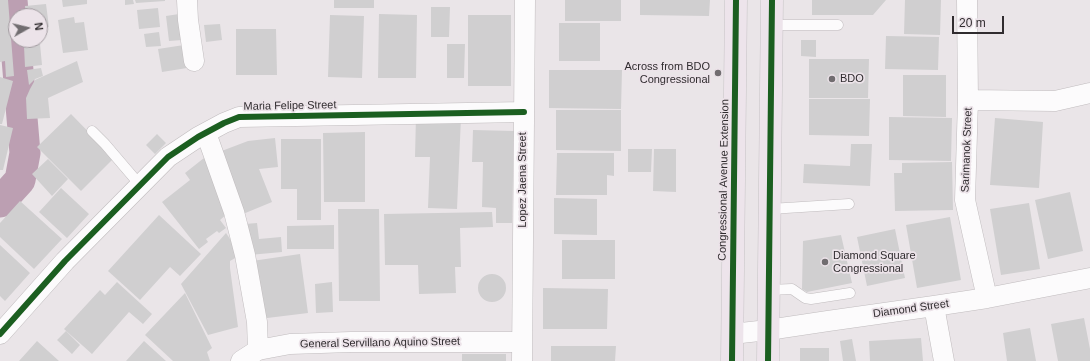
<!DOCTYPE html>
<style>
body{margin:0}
#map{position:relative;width:1090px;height:361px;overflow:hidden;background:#eae5e8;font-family:Helvetica,sans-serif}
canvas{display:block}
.north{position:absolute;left:8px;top:8px;width:40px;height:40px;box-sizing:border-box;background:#ece3e9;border:1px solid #a19a9f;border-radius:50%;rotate:82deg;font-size:11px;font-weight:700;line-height:16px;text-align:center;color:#302c2f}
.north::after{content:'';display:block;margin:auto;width:14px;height:18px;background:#716d70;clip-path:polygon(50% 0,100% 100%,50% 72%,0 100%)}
.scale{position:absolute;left:952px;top:16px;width:52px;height:18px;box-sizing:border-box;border:2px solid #302c2f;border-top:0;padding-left:5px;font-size:12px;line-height:14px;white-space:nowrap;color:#302c2f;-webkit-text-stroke:3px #ece3e9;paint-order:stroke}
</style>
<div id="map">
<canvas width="1090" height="361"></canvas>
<div class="north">N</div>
<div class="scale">20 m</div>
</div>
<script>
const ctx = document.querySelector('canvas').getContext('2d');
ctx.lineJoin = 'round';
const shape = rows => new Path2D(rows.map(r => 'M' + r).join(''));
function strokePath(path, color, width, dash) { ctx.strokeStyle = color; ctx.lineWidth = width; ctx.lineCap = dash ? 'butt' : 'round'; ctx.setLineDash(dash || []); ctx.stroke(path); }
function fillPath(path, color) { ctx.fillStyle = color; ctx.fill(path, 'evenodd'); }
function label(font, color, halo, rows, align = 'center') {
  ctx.font = font + ' Helvetica,sans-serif'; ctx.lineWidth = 3.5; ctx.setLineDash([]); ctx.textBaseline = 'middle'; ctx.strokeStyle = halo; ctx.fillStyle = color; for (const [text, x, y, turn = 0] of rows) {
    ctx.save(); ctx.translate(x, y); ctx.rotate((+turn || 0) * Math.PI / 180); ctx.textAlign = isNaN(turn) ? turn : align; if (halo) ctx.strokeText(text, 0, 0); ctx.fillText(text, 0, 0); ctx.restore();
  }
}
strokePath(shape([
 [0,202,20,180,25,153,12,0]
]), '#bc9fb2', 31);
fillPath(shape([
 [0,0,8,0,14,76,6,77,5,61,0,62],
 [62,0,87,0,87,4,63,7],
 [125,0,133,0,134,4,125,5],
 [135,0,165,0,165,1,136,3],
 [334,0,374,0,374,8,334,8],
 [565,0,621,0,621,21,565,21],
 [640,0,710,0,709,16,640,15],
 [812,0,886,0,873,15,812,15],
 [905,0,941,0,940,35,904,34],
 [46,4,49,27,40,28,40,16,26,16,25,6],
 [431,7,450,7,449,37,431,37],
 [158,8,160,27,139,29,137,10],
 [179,14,182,40,169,41,166,16],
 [379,14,417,15,416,78,378,78],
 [330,15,364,16,362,78,328,77],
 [468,15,511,15,511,86,468,86],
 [74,17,75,23,84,22,88,50,63,53,58,20],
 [559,23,600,23,600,61,559,61],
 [220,24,222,40,206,42,204,25],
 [236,29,276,29,277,75,236,75],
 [159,32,161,46,146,47,144,34],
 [886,36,939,37,938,70,885,69],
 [801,40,816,40,816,57,801,56],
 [40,44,42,65,25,67,24,46],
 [447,44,465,44,464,78,447,78],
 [184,45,187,68,162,72,158,49],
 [809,59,869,59,868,98,809,98],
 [77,61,83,82,48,98,50,118,27,119,26,98,30,89,35,80],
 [41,68,43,76,35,79,29,85,27,70],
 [549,70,622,70,621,109,549,108],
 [903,75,946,75,946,117,903,116],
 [0,77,13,81,2,124,0,124],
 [809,99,870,99,869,136,809,135],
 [556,110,621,110,621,151,556,150],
 [71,114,114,158,81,191,37,147],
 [416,116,461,117,457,209,428,208,430,157,415,157],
 [889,117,952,118,951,161,889,160],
 [995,118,1043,122,1039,188,990,185],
 [0,125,13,128,3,170,0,170],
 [473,130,514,131,512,223,496,223,496,208,482,207,483,162,472,162],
 [365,132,365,202,324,202,323,133],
 [157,134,166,143,155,154,146,145],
 [275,138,278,167,259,169,272,202,243,214,219,152,248,141],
 [281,139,321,139,321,220,297,220,297,189,281,189],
 [851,144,872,144,870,186,803,183,804,164,850,166],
 [628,149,652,149,651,172,628,172],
 [654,149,676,149,676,192,653,191],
 [557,153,614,153,614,176,607,175,607,195,556,195],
 [204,158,214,171,228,213,220,220,226,228,219,233,217,231,206,239,208,242,199,249,162,202,190,180,185,173],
 [48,159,68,179,52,196,32,174],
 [952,162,953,210,895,211,894,173,902,173,902,163],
 [61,188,89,214,67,238,39,212],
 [1070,192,1083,251,1048,259,1035,200],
 [554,198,597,199,597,235,554,234],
 [20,201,62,239,34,269,0,237,0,223],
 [1029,203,1040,269,1001,275,990,209],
 [338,209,379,209,380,301,339,301],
 [492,212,493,227,460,228,461,267,455,267,456,293,419,294,418,265,385,265,384,214],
 [159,215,201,254,180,276,170,267,140,300,108,271],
 [950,217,961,280,917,288,906,225],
 [257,223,259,239,281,237,282,252,249,255,245,224],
 [334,225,334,249,287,249,287,226],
 [895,229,905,278,867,286,857,237],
 [226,233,234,245,237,257,230,261,230,268,238,327,208,335,181,284],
 [841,235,852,283,807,292,802,289,803,241],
 [562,240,615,240,615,279,562,279],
 [0,245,30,273,5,301,0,296],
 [300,254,308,313,259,319,252,261],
 '478 288a14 14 0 1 1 28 0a14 14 0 1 1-28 0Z',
 [117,282,152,314,143,324,129,312,92,354,64,329,100,290,105,295],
 [332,282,333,312,316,313,315,284],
 [543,288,608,289,607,329,543,329],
 [185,293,212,348,207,352,210,361,173,361,145,335],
 [1084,318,1090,349,1090,361,1058,361,1051,324],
 [1030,328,1036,361,1007,361,1003,333],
 [66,331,80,345,72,354,57,340],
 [921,338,923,361,870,361,869,341],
 [852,339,856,361,843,361,840,341],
 [37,341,59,361,19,361],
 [144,341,166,361,126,361],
 [551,346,616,346,615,361,551,361],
 [800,348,829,348,829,361,800,361],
 [462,354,506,354,506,361,462,361]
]), '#d0cfd0');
const service = shape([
 [772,25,838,25],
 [92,131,105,144,140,185],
 [770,209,849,204],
 [769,290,792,289,805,298,811,299,850,293]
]);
const minor = shape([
 [187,0,188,20,194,61],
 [967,0,968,100,965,200,987,298],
 [968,100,1055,101,1090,93],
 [206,133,234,212,245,255,257,322,258,350],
 [934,306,944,361],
 [0,334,65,261,168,157,198,137,224,123,239,117,524,112],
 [732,334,768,330,828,321,934,306,987,298,1090,278],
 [241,361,258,350,290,344,351,342,522,342],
 [522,361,525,0]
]);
const primary = shape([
 [732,361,736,0],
 [768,361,772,0]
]);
strokePath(service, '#c0bcbe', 11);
strokePath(minor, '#c0bcbe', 21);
strokePath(primary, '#c6c3c5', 23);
strokePath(service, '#fcfbfc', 10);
strokePath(minor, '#fcfbfc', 20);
strokePath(primary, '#ede4eb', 22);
strokePath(shape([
 [0,334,65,261,168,157,198,137,224,123,239,117,524,112],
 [732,361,736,0],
 [768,361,772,0]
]), '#1b5e20', 6);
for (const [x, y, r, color] of [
 [718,73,4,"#716d70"],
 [832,79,4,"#716d70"],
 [825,262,4,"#716d70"]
]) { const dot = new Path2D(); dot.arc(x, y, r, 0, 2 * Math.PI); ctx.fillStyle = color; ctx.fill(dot); strokePath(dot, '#ece3e9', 1.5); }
label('11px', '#302c2f', '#ece3e9', [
 ["Across from BDO",710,67,"right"],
 ["Congressional",710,80,"right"],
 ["BDO",840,79],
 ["Diamond Square",833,256],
 ["Congressional",833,269]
], 'left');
label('11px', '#302c2f', '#ece3e9', [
 ["Maria Felipe Street",290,106,-1],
 ["Sarimanok Street",967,150,-88],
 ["Lopez Jaena Street",523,180,-90],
 ["Congressional Avenue Extension",724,180,-89],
 ["Diamond Street",911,309,-8],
 ["General Servillano Aquino Street",380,343,-1]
]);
</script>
